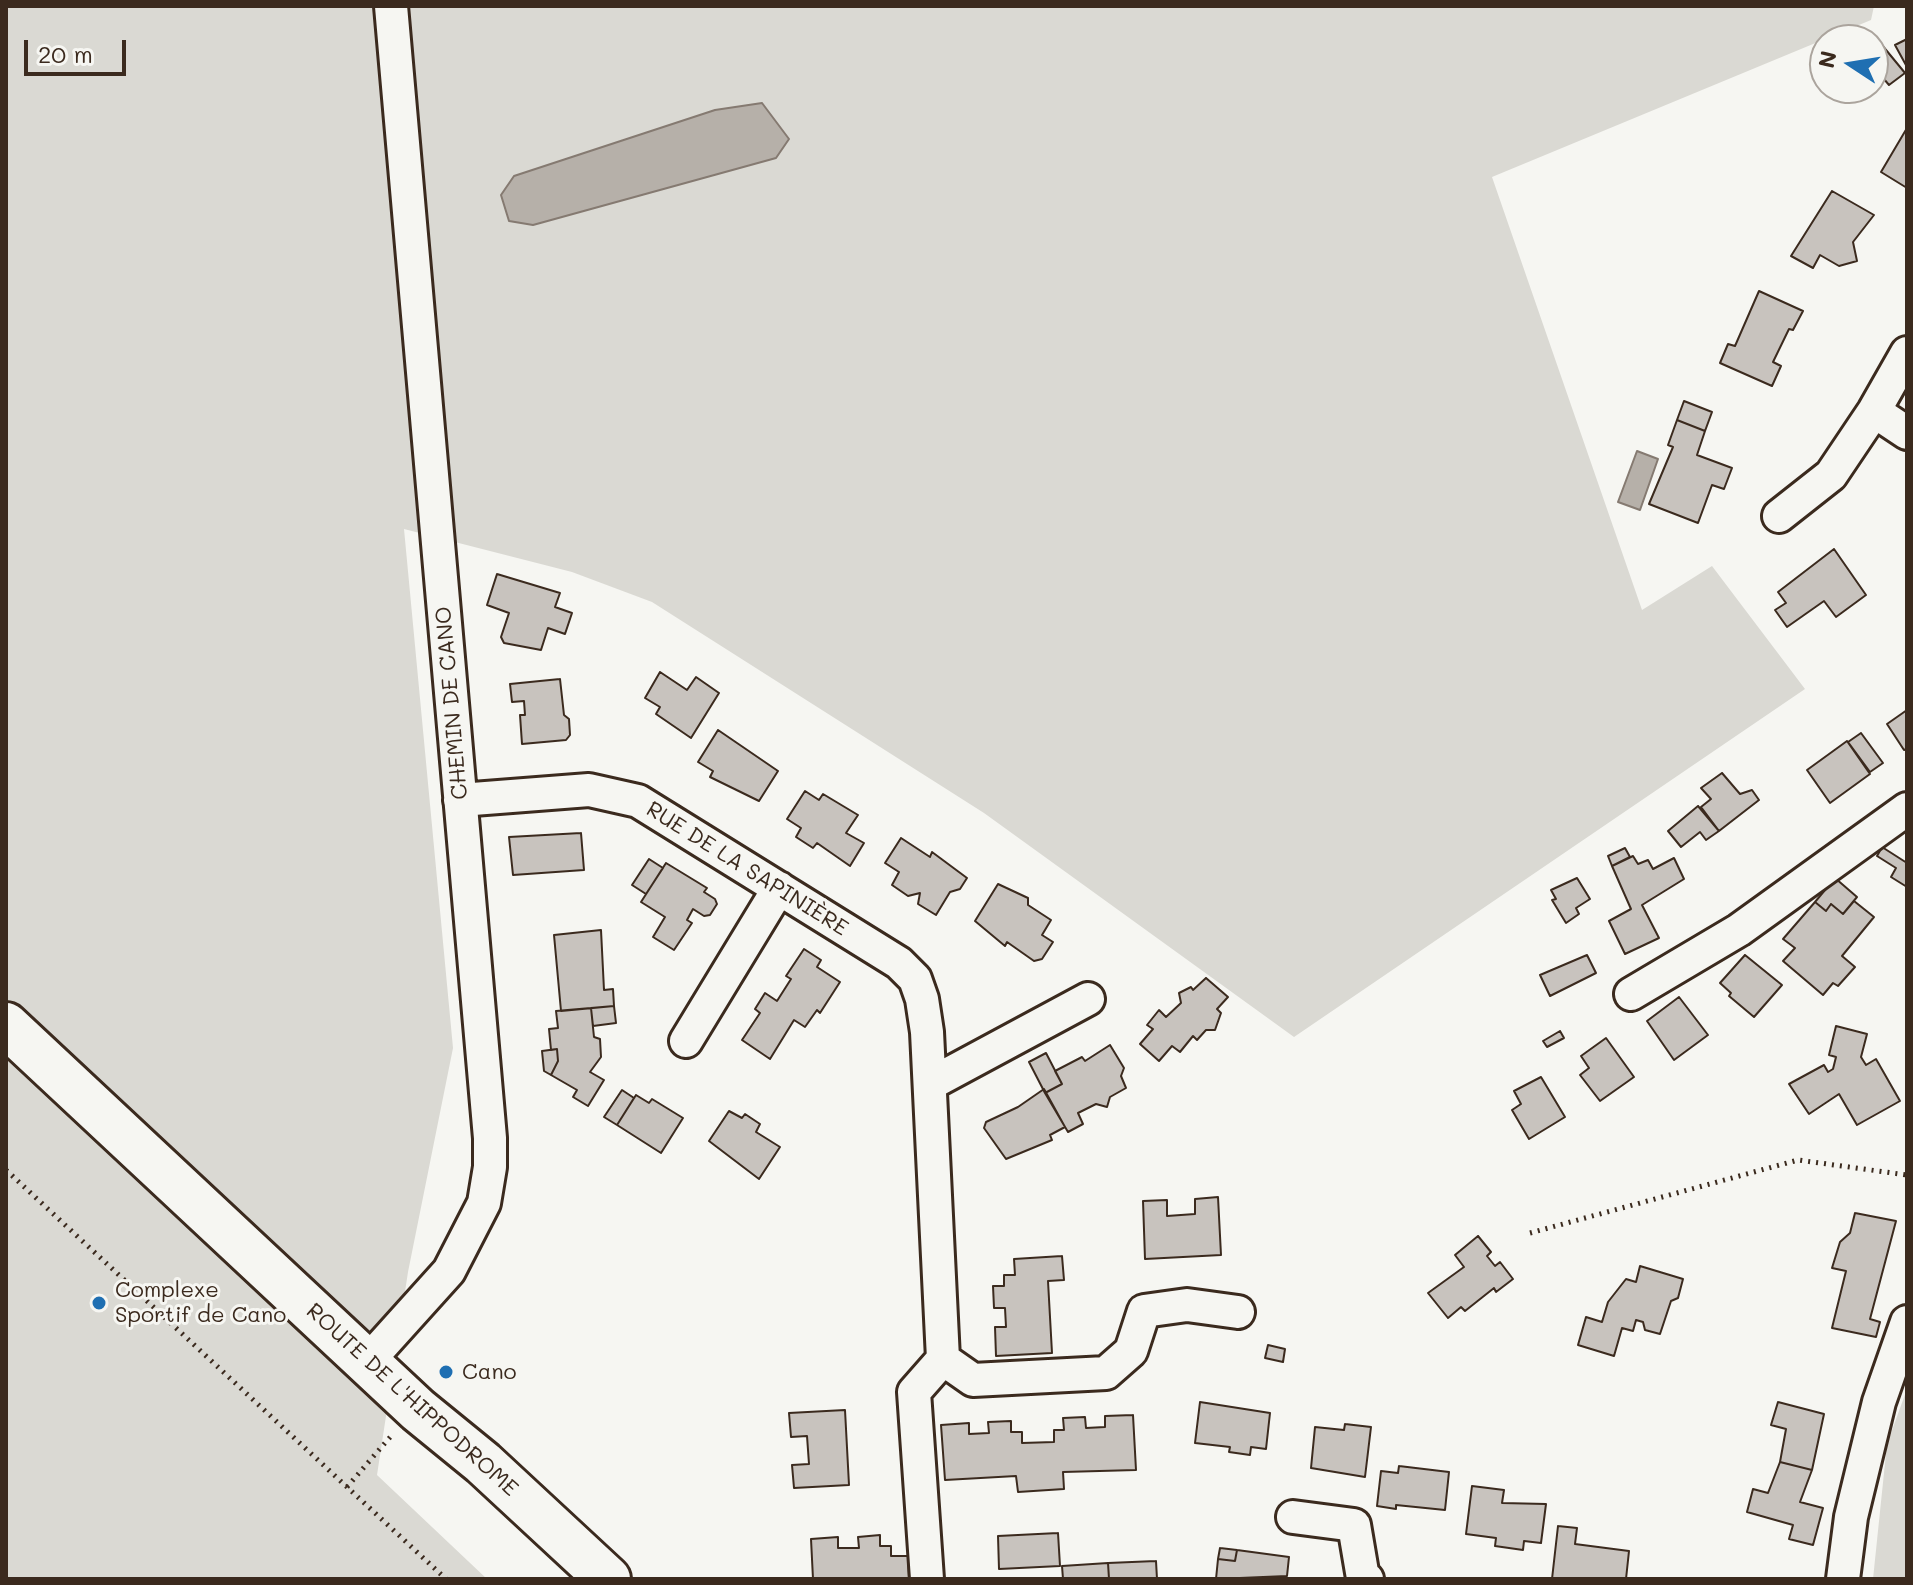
<!DOCTYPE html>
<meta charset="utf-8">
<style>
body{margin:0}
#map{position:relative;width:1913px;height:1585px;overflow:hidden;background:#f6f6f2;font-family:Mali,sans-serif}
canvas{display:block}
.frame{position:absolute;inset:0;border:8px solid #3b2a1e;pointer-events:none}
.north{position:absolute;left:1809px;top:24px;width:80px;height:80px;box-sizing:border-box;background:#f6f6f2;border:2px solid #aba49d;border-radius:50%;rotate:282deg;font-size:22px;font-weight:700;line-height:32px;text-align:center;color:#3b2a1e}
.north::after{content:'';display:block;margin:auto;width:28px;height:36px;background:#1f6fb2;clip-path:polygon(50% 0,100% 100%,50% 72%,0 100%)}
.scale{position:absolute;left:24px;top:40px;width:102px;height:36px;box-sizing:border-box;border:4px solid #3b2a1e;border-top:0;padding-left:10px;font-size:24px;line-height:28px;white-space:nowrap;color:#3b2a1e;-webkit-text-stroke:6px #f6f6f2;paint-order:stroke}
</style>
<div id="map">
<canvas width="1913" height="1585"></canvas>
<div class="frame"></div>
<div class="north">N</div>
<div class="scale">20 m</div>
</div>
<script>
const ctx = document.querySelector('canvas').getContext('2d');
ctx.lineJoin = 'round';
function fillPath(path, color) { ctx.fillStyle = color; ctx.fill(path, 'evenodd'); }
const shape = rows => new Path2D(rows.map(r => 'M' + r).join(''));
function strokePath(path, color, width, dash) { ctx.strokeStyle = color; ctx.lineWidth = width; ctx.lineCap = dash ? 'butt' : 'round'; ctx.setLineDash(dash || []); ctx.stroke(path); }
function label(font, color, halo, rows, align = 'center') {
  ctx.font = font + ' Mali,sans-serif'; ctx.lineWidth = 6; ctx.setLineDash([]); ctx.textBaseline = 'middle'; ctx.strokeStyle = halo; ctx.fillStyle = color; for (const [text, x, y, turn = 0] of rows) {
    ctx.save(); ctx.translate(x, y); ctx.rotate((+turn || 0) * Math.PI / 180); ctx.textAlign = isNaN(turn) ? turn : align; if (halo) ctx.strokeText(text, 0, 0); ctx.fillText(text, 0, 0); ctx.restore();
  }
}
fillPath(shape([
 [6,6,1874,6,1871,20,1492,177,1642,610,1712,566,1805,689,1294,1037,984,813,652,602,572,572,404,529,453,1048,408,1272,377,1475,487,1579,6,1579],
 [1907,1389,1907,1579,1873,1579,1887,1444]
]), '#dad9d3');
const water = shape([
 [762,103,789,139,776,158,533,225,509,221,501,195,514,176,715,110,762,103],
 [1637,451,1658,459,1640,510,1618,502,1637,451]
]);
fillPath(water, '#b6b0a9');
strokePath(water, '#857a71', 2);
const building = shape([
 [1877,39,1905,73,1889,85,1873,66,1873,43,1877,39],
 [1907,39,1907,67,1895,45,1907,39],
 [1907,128,1907,188,1881,172,1907,128],
 [1832,191,1874,215,1853,242,1857,261,1839,266,1820,255,1813,268,1791,256,1832,191],
 [1759,291,1803,311,1793,330,1789,329,1773,362,1781,366,1772,386,1720,363,1728,344,1735,346,1759,291],
 [1684,401,1712,412,1705,431,1677,420,1684,401],
 [1677,420,1705,431,1697,455,1732,468,1724,489,1712,485,1698,523,1649,504,1673,447,1668,445,1677,420],
 [1834,549,1866,595,1836,617,1824,601,1787,627,1775,610,1786,603,1778,592,1834,549],
 [497,574,560,593,555,607,572,613,565,634,548,628,541,650,504,643,501,637,509,613,487,605,497,574],
 [660,672,687,690,696,677,719,693,691,738,656,714,660,707,645,698,660,672],
 [560,679,564,715,569,719,570,735,566,740,522,744,520,715,525,715,524,701,512,702,510,684,560,679],
 [1907,710,1907,749,1904,750,1887,724,1907,710],
 [718,730,778,771,759,801,710,777,713,771,698,762,718,730],
 [1861,733,1883,763,1870,772,1848,742,1861,733],
 [1847,741,1870,774,1830,803,1807,770,1847,741],
 [1722,773,1740,794,1752,790,1759,800,1719,831,1701,807,1711,799,1701,788,1722,773],
 [805,791,819,800,823,794,858,815,846,833,864,843,850,866,817,843,813,848,796,837,801,828,787,819,805,791],
 [1698,806,1719,831,1706,840,1700,832,1681,847,1668,831,1698,806],
 [581,833,584,870,513,875,509,837,581,833],
 [901,838,930,857,932,852,967,878,960,889,950,892,936,915,918,904,920,893,908,896,892,885,899,872,885,863,901,838],
 [1882,847,1907,863,1907,887,1891,877,1896,868,1877,856,1882,847],
 [1625,848,1630,857,1612,866,1608,856,1625,848],
 [1633,856,1638,864,1648,860,1653,869,1674,858,1684,879,1642,905,1659,938,1625,954,1609,921,1631,909,1612,866,1633,856],
 [649,859,663,868,646,894,632,885,649,859],
 [666,863,707,888,704,892,715,899,717,904,710,915,704,916,693,909,687,920,692,923,674,950,653,937,665,917,641,902,666,863],
 [1577,878,1590,899,1576,908,1579,914,1566,923,1552,900,1556,899,1551,890,1577,878],
 [1835,878,1857,897,1843,914,1831,904,1826,911,1815,902,1835,878],
 [998,884,1028,898,1028,905,1051,920,1042,935,1053,942,1042,959,1034,961,1007,942,1005,946,975,921,998,884],
 [1854,901,1874,917,1842,956,1855,967,1838,986,1833,983,1823,995,1783,961,1795,948,1783,939,1815,902,1826,911,1831,904,1843,914,1854,901],
 [601,930,604,990,613,989,614,1006,561,1011,554,935,601,930],
 [804,949,821,960,817,967,840,982,820,1013,817,1010,805,1027,794,1020,770,1059,742,1040,760,1013,755,1009,765,993,777,1001,791,979,786,976,804,949],
 [1587,955,1596,973,1550,996,1540,975,1587,955],
 [1745,955,1782,985,1754,1017,1729,996,1731,993,1720,983,1745,955],
 [1206,978,1228,997,1217,1009,1221,1013,1215,1030,1206,1030,1197,1040,1193,1036,1180,1052,1172,1046,1159,1061,1140,1044,1153,1029,1147,1025,1159,1010,1166,1017,1181,1003,1179,993,1191,987,1193,990,1206,978],
 [1679,997,1708,1035,1674,1060,1647,1021,1679,997],
 [614,1006,616,1023,593,1026,591,1008,614,1006],
 [591,1008,594,1037,600,1039,601,1057,590,1072,604,1080,588,1106,573,1097,577,1090,551,1075,558,1061,557,1049,551,1050,549,1029,558,1028,556,1011,591,1008],
 [1836,1026,1867,1034,1861,1057,1866,1065,1876,1059,1900,1101,1857,1125,1839,1094,1809,1114,1789,1084,1824,1065,1828,1072,1833,1069,1836,1057,1829,1055,1836,1026],
 [1560,1031,1564,1038,1547,1047,1543,1041,1560,1031],
 [1606,1038,1634,1077,1600,1101,1580,1075,1589,1068,1581,1056,1606,1038],
 [1110,1045,1124,1068,1121,1076,1126,1088,1110,1097,1107,1107,1096,1104,1078,1113,1083,1124,1068,1132,1045,1093,1062,1084,1055,1071,1082,1057,1085,1061,1110,1045],
 [557,1049,558,1061,551,1075,544,1071,542,1051,557,1049],
 [1046,1053,1062,1084,1045,1093,1029,1062,1046,1053],
 [1541,1077,1565,1117,1529,1139,1512,1110,1521,1104,1514,1091,1541,1077],
 [1044,1089,1065,1127,1050,1135,1052,1140,1006,1159,984,1128,986,1122,1018,1107,1044,1089],
 [622,1090,634,1098,617,1125,604,1117,622,1090],
 [636,1095,649,1103,652,1099,683,1118,661,1153,617,1125,636,1095],
 [729,1111,742,1118,745,1114,760,1124,756,1132,780,1147,759,1179,709,1141,729,1111],
 [1218,1197,1221,1255,1145,1259,1143,1201,1167,1200,1167,1216,1195,1214,1195,1199,1218,1197],
 [1855,1213,1896,1221,1870,1319,1880,1322,1876,1337,1832,1328,1846,1271,1832,1268,1840,1242,1850,1233,1855,1213],
 [1478,1236,1491,1252,1487,1256,1495,1266,1500,1262,1513,1279,1496,1292,1494,1288,1465,1311,1461,1307,1448,1318,1428,1293,1464,1267,1455,1255,1478,1236],
 [1062,1256,1064,1280,1048,1281,1052,1353,996,1356,995,1327,1006,1327,1005,1308,994,1308,993,1286,1004,1286,1004,1275,1015,1275,1014,1259,1062,1256],
 [1640,1266,1683,1279,1678,1298,1671,1301,1660,1334,1645,1330,1643,1322,1636,1320,1633,1331,1622,1328,1614,1356,1578,1345,1586,1317,1602,1322,1608,1302,1626,1279,1636,1282,1640,1266],
 [1268,1345,1285,1349,1283,1362,1265,1358,1268,1345],
 [1200,1402,1270,1413,1266,1449,1251,1447,1250,1455,1229,1452,1230,1447,1195,1443,1200,1402],
 [1778,1402,1824,1414,1812,1470,1780,1462,1786,1429,1771,1425,1778,1402],
 [845,1410,849,1485,794,1488,792,1465,809,1464,807,1436,791,1437,789,1413,845,1410],
 [1133,1415,1136,1470,1063,1472,1064,1489,1018,1492,1016,1476,945,1480,941,1425,969,1423,969,1434,989,1433,988,1422,1011,1421,1011,1432,1022,1432,1022,1443,1054,1442,1054,1430,1064,1430,1063,1418,1085,1417,1086,1428,1105,1427,1105,1416,1133,1415],
 [1345,1424,1371,1427,1365,1477,1311,1468,1315,1427,1344,1430,1345,1424],
 [1780,1462,1812,1470,1800,1502,1823,1508,1813,1545,1789,1539,1793,1525,1747,1512,1753,1489,1768,1493,1780,1462],
 [1399,1466,1449,1472,1445,1510,1396,1505,1396,1509,1377,1506,1381,1471,1398,1473,1399,1466],
 [1472,1486,1504,1490,1502,1503,1546,1504,1541,1543,1524,1541,1523,1550,1495,1546,1496,1538,1466,1534,1472,1486],
 [1558,1526,1577,1528,1575,1544,1629,1551,1626,1579,1552,1579,1558,1526],
 [1058,1533,1060,1566,999,1569,998,1536,1058,1533],
 [880,1535,880,1546,891,1546,891,1556,908,1556,909,1579,813,1579,811,1539,838,1537,838,1548,859,1548,858,1537,880,1535],
 [1220,1548,1237,1550,1235,1561,1218,1559,1220,1548],
 [1237,1550,1289,1557,1287,1576,1216,1579,1218,1559,1235,1561,1237,1550],
 [1156,1561,1157,1579,1109,1579,1108,1563,1156,1561],
 [1108,1563,1109,1579,1063,1579,1062,1566,1108,1563]
]);
fillPath(building, '#c8c3be');
strokePath(building, '#3b2a1e', 2);
const street = shape([
 [1874,411,1907,433],
 [1779,516,1831,475,1874,411,1907,353],
 [460,800,589,790,638,801,899,963,915,979,922,999,927,1032,943,1359,914,1392,927,1579],
 [1631,994,1739,930,1907,809],
 [686,1041,779,888],
 [930,1084,1088,999],
 [943,1359,973,1380,1106,1373,1131,1351,1144,1311,1187,1305,1238,1312],
 [367,1362,449,1271,484,1203,490,1167,490,1138,391,6],
 [1293,1517,1354,1525,1363,1578,1367,1579],
 [1843,1579,1851,1517,1879,1402,1907,1322]
]);
const secondary = shape([
 [6,1025,418,1410,483,1463,608,1579]
]);
strokePath(street, '#3b2a1e', 38);
strokePath(secondary, '#3b2a1e', 50);
strokePath(shape([
 [6,1170,446,1579],
 [1530,1233,1798,1160,1907,1175],
 [347,1487,391,1436]
]), '#3b2a1e', 5, [2, 6]);
strokePath(street, '#f6f6f2', 32);
strokePath(secondary, '#f6f6f2', 44);
for (const [x, y, r, color] of [
 [99,1303,8,"#1f6fb2"],
 [446,1372,8,"#1f6fb2"]
]) { const dot = new Path2D(); dot.arc(x, y, r, 0, 2 * Math.PI); ctx.fillStyle = color; ctx.fill(dot); strokePath(dot, '#f6f6f2', 3); }
label('22px', '#3b2a1e', '#f6f6f2', [
 ["CHEMIN DE CANO",452,703,-95],
 ["RUE DE LA SAPINIÈRE",747,869,32],
 ["ROUTE DE L'HIPPODROME",412,1400,42]
]);
label('22px', '#3b2a1e', '#f6f6f2', [
 ["Complexe",115,1290],
 ["Sportif de Cano",115,1315],
 ["Cano",462,1372]
], 'left');
</script>
